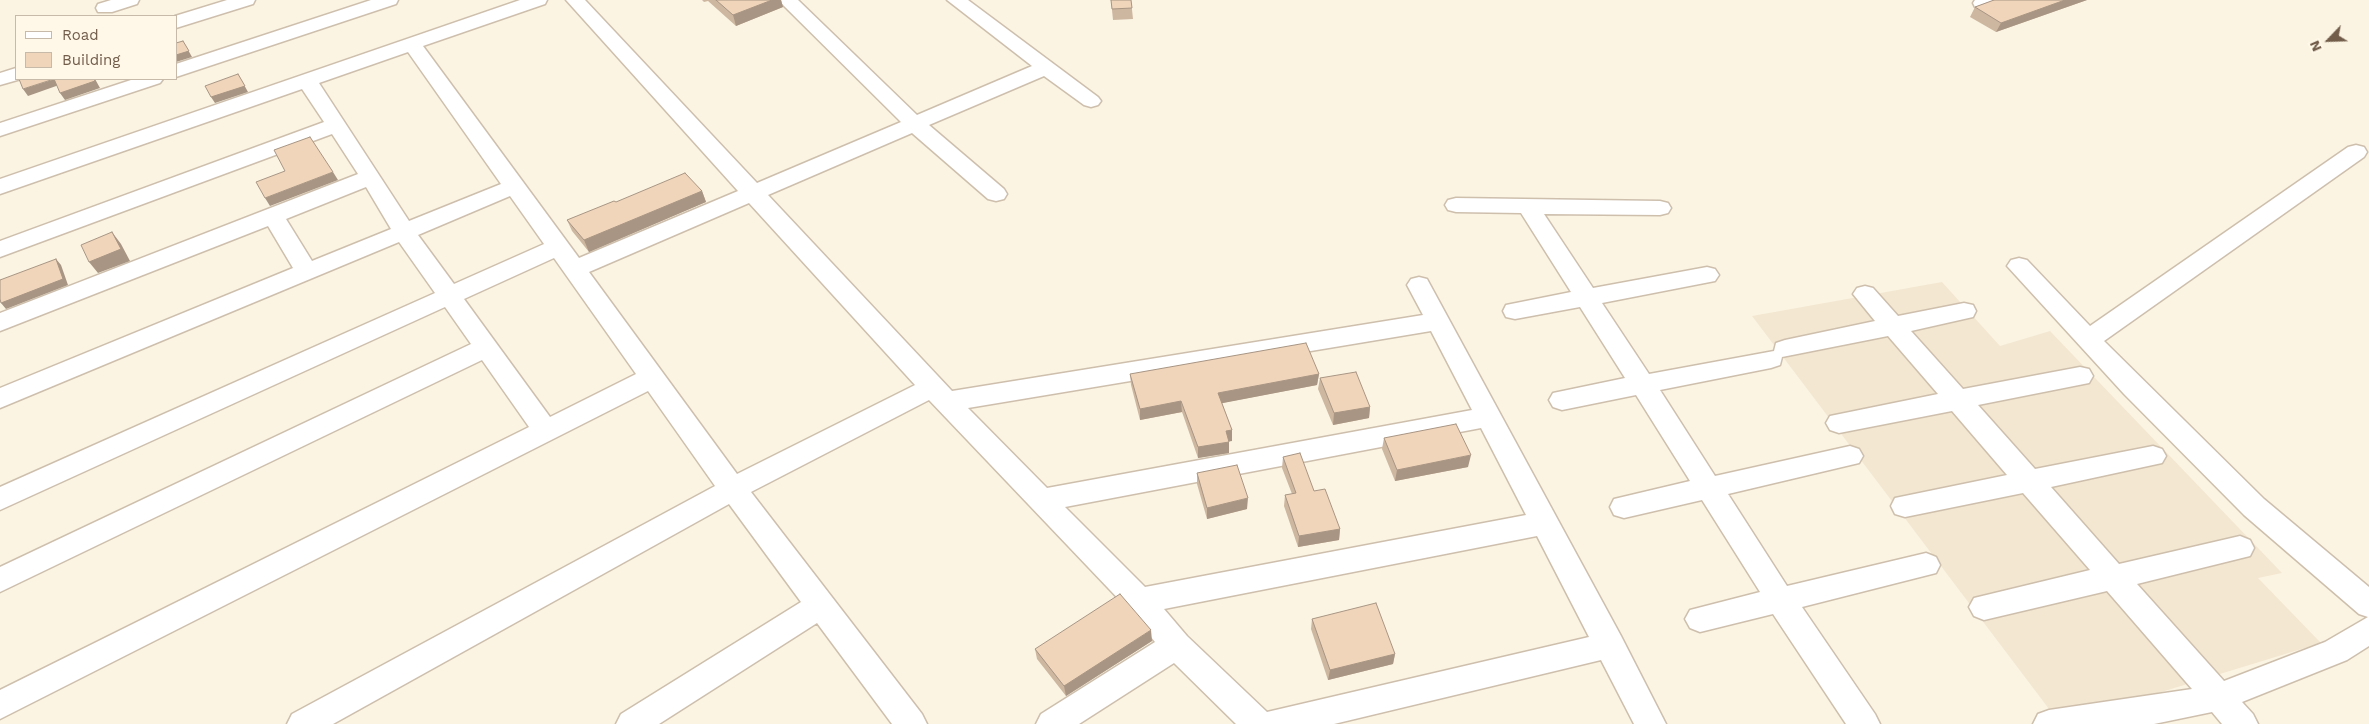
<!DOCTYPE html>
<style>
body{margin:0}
#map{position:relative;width:2369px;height:724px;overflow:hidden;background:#fbf4e2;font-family:"Work Sans",sans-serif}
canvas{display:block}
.legend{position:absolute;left:15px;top:15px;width:162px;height:65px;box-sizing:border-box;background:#fff8e8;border:1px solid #c7baa9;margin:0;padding:6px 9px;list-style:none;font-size:15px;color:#725c4a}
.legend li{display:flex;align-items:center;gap:10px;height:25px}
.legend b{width:25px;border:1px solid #c7baa9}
.north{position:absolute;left:2304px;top:15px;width:50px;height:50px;-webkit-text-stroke:4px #fff8e8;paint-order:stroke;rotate:246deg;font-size:14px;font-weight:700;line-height:20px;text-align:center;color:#725c4a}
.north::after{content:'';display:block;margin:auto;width:18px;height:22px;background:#725c4a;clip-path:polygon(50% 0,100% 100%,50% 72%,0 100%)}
</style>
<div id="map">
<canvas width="2369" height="724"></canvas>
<ul class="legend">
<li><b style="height:6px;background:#fff"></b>Road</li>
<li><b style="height:14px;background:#f0d5bb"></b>Building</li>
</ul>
<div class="north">N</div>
</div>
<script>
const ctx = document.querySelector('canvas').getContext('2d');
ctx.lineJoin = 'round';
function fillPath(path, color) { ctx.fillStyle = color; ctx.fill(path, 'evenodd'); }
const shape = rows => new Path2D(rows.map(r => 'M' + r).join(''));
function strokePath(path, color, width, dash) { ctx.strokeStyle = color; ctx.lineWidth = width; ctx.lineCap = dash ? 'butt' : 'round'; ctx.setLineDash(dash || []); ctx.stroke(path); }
fillPath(shape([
 [1942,282,2000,346,2050,331,2282,573,2258,578,2321,643,2145,697,2049,709,1752,316]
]), '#f3e7d1');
const minor = shape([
 [111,0,139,0,137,4,112,12,98,12,96,8,98,4,111,0],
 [227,0,255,0,253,4,176,28,175,16,227,0],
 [371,0,398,0,396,4,176,77,176,64,371,0],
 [520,0,547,0,545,4,423,46,579,258,738,191,566,0,585,0,757,183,901,122,778,0,798,0,917,115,1032,66,947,0,968,0,1098,97,1101,101,1098,105,1091,107,1084,105,1044,76,929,125,1004,189,1007,194,1004,199,996,201,988,199,912,133,768,195,952,391,1423,315,1407,285,1411,279,1419,277,1427,279,1621,636,1666,724,1634,724,1601,660,1334,724,1236,724,1174,663,1079,724,1036,724,1041,714,1155,642,1129,610,929,400,751,492,922,714,927,724,892,724,817,623,659,724,616,724,621,714,801,602,729,504,333,724,287,724,292,714,715,486,648,391,0,719,0,690,529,427,482,360,0,592,0,567,471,344,445,307,0,510,0,487,435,293,399,242,0,408,0,388,293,268,268,226,0,331,0,313,358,174,332,134,0,257,0,241,324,122,302,89,0,194,0,179,520,0],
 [408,52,501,184,409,221,319,83,408,52],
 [366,187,391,229,312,261,286,219,366,187],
 [510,196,544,244,454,284,418,235,510,196],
 [749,203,915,385,737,474,589,272,749,203],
 [554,258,636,374,550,417,464,299,554,258],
 [1431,331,1472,410,1047,488,968,408,1431,331],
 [1481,428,1526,515,1145,587,1065,507,1481,428],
 [1537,536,1589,637,1267,712,1187,636,1164,609,1537,536],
 [1975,0,2001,0,1999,4,1982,9,1975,7,1973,3,1975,0],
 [16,68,16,79,21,79,0,85,0,73,16,68],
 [134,79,163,79,160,83,0,136,0,123,134,79],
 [2356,145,2364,147,2367,152,2364,157,2104,341,2264,499,2369,587,2369,646,2347,660,2242,702,2253,714,2258,724,2222,724,2212,712,2154,724,2033,724,2038,714,2049,710,2192,689,2107,591,1984,620,1974,616,1969,607,1974,598,2090,570,2023,493,1905,517,1895,514,1891,506,1895,498,2007,475,1952,411,1839,433,1830,430,1826,423,1830,416,1938,394,1888,336,1782,357,1780,365,1771,368,1660,390,1715,476,1850,446,1859,449,1863,456,1859,463,1728,494,1787,586,1926,553,1936,557,1940,565,1936,573,1802,607,1875,714,1880,724,1846,724,1773,614,1700,632,1690,628,1685,619,1690,610,1760,592,1702,500,1624,518,1614,515,1610,507,1614,499,1690,481,1636,395,1562,410,1553,407,1549,400,1553,393,1625,378,1580,307,1515,319,1506,317,1503,311,1506,305,1571,292,1521,213,1456,212,1448,210,1445,205,1448,200,1456,198,1660,201,1668,203,1671,208,1668,213,1660,215,1544,214,1593,288,1707,267,1715,269,1719,275,1715,281,1602,303,1649,374,1774,351,1776,343,1785,340,1875,321,1853,294,1857,288,1865,286,1873,288,1898,316,1964,303,1973,305,1976,311,1973,317,1911,331,1963,389,2080,367,2089,369,2093,376,2089,383,1978,405,2035,469,2153,446,2162,449,2166,456,2162,463,2051,487,2119,564,2240,536,2250,540,2254,548,2250,556,2137,584,2224,681,2325,642,2368,617,2359,614,2244,515,2124,394,2007,266,2011,260,2019,258,2027,260,2090,326,2348,147,2356,145]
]);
strokePath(minor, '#cebfad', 3);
fillPath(minor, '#fff');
fillPath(shape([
 [702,0,781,0,783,7,736,26,708,1,704,2],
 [1111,0,1131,0,1133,19,1113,20],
 [1994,0,2087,0,1996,32,1970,17,1975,7],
 [702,191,706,202,589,252,572,231,567,220,616,202],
 [1130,374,1319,374,1317,385,1222,403,1232,430,1232,441,1229,441,1229,453,1198,458,1182,412,1140,420,1131,385],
 [1320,378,1370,407,1369,418,1333,425,1318,389],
 [1384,438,1468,467,1395,481,1382,449],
 [1283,457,1314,491,1340,529,1339,540,1298,547,1284,506,1285,495,1292,494,1282,468],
 [1197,473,1247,509,1207,519,1197,484],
 [1312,619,1395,654,1393,664,1328,680,1311,629],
 [1152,641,1066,696,1037,659,1035,649]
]), '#ceb7a1');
fillPath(shape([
 [772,0,781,0,783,7,736,26,733,15],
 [2065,0,2087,0,1996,32,2001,23],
 [183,41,192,57,176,62,176,55],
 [238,74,248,92,215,103,211,97],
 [55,79,59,85,28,96,23,89],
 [94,79,95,79,100,88,65,100,60,93],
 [333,172,338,180,270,206,265,198],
 [702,191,706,202,589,252,584,240],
 [112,232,121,244,130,261,98,273,89,262],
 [56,259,61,265,68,285,6,309,1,303],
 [1319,374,1317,385,1218,404,1218,393],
 [1181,401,1182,412,1140,420,1140,409],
 [1370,407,1369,418,1333,425,1334,413],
 [1232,430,1232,441,1226,442,1226,431],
 [1229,442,1229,453,1198,458,1198,447],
 [1471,455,1468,467,1395,481,1397,470],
 [1248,498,1247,509,1207,519,1207,508],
 [1340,529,1339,540,1298,547,1299,536],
 [1151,630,1152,641,1066,696,1064,686],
 [1395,654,1393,664,1328,680,1330,670]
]), '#a89583');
const building = shape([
 [716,0,772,0,733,15,716,0],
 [1111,0,1131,0,1132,8,1112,9,1111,0],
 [1994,0,2065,0,2001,23,1975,7,1994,0],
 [183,41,189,51,176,55,176,43,183,41],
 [238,74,245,86,211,97,205,86,238,74],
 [19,79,54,79,23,89,19,79],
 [54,79,94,79,95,81,60,93,54,79],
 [310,137,333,172,265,198,256,182,285,171,274,150,310,137],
 [685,173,702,191,584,240,567,220,614,201,616,202,685,173],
 [112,232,121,249,89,262,81,245,112,232],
 [56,259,63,279,1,303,0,299,0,280,56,259],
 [1306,343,1319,374,1218,393,1232,430,1226,431,1229,442,1198,447,1181,401,1140,409,1130,374,1306,343],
 [1356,372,1370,407,1334,413,1320,378,1356,372],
 [1456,424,1471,455,1397,470,1384,438,1456,424],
 [1300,453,1314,491,1325,489,1340,529,1299,536,1285,495,1296,493,1283,457,1300,453],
 [1237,465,1248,498,1207,508,1197,473,1237,465],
 [1120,594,1151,630,1064,686,1035,649,1120,594],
 [1376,603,1395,654,1330,670,1312,619,1376,603]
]);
fillPath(building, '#f0d5bb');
strokePath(building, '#a89583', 1);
</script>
